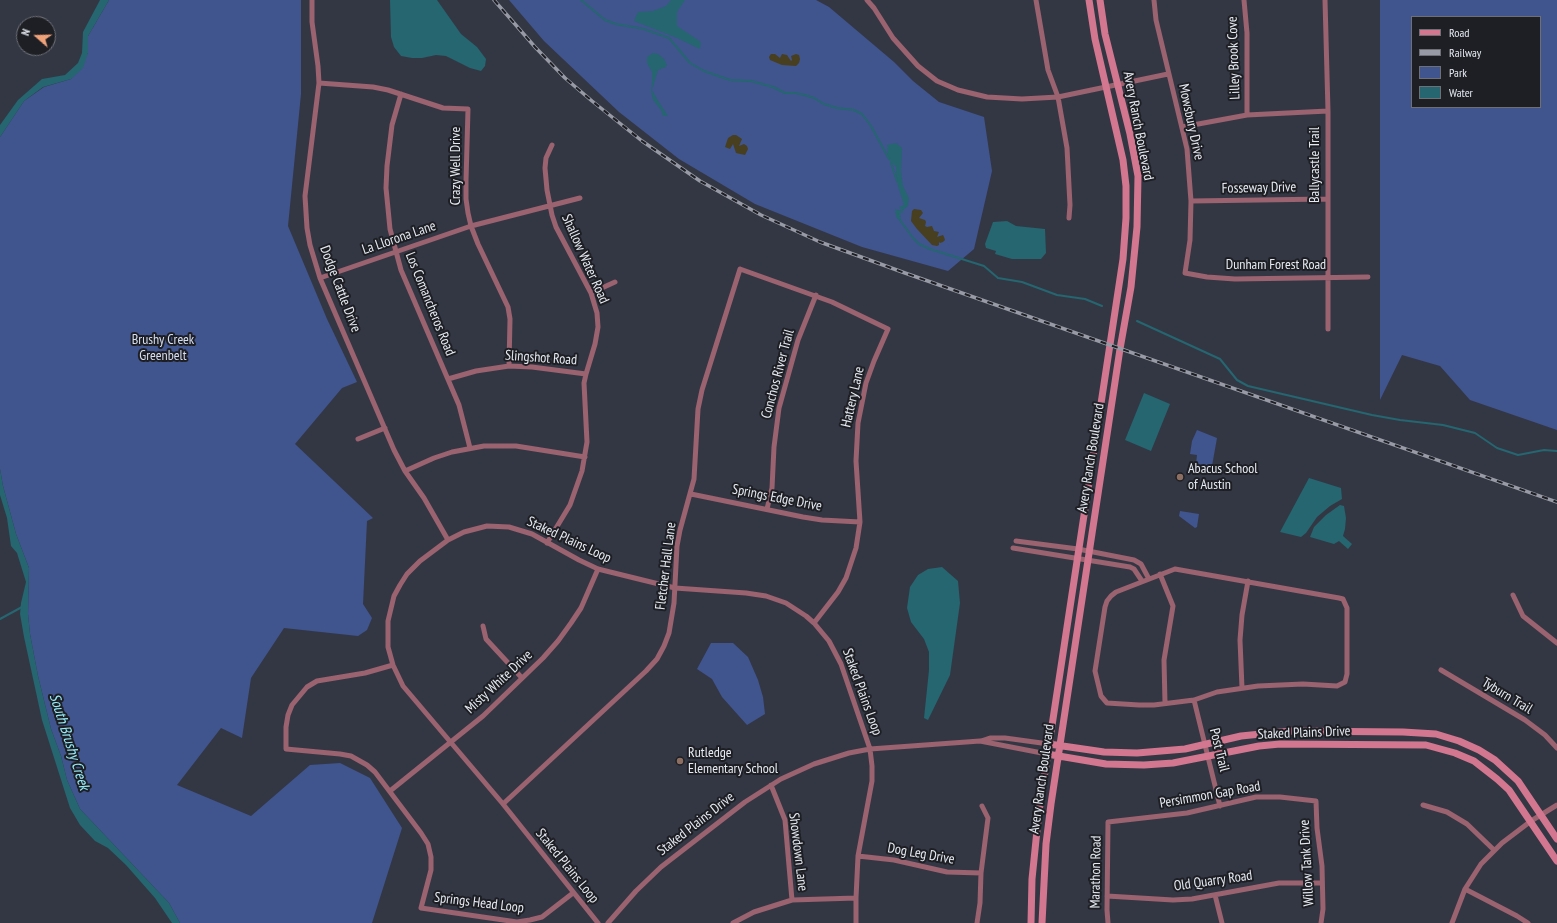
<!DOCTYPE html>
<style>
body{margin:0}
#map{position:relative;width:1557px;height:923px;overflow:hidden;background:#333743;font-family:"PT Sans Narrow",sans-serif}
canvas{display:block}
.legend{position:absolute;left:1411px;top:16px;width:130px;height:92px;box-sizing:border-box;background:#1d1f24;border:1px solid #6e7076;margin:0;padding:5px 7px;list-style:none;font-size:12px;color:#e7eaf2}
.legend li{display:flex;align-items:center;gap:8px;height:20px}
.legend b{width:20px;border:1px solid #6e7076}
.north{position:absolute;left:16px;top:16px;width:40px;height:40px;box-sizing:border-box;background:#1d1f24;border:1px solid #6e7076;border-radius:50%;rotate:290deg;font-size:11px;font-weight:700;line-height:16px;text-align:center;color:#e7eaf2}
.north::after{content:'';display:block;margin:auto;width:14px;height:18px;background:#f0a279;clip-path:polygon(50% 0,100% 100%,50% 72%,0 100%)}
</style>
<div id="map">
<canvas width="1557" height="923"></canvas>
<ul class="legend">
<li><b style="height:5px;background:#d2778f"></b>Road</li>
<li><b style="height:5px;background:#989ba5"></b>Railway</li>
<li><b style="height:11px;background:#40548e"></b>Park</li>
<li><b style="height:11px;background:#256670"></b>Water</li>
</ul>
<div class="north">N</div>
</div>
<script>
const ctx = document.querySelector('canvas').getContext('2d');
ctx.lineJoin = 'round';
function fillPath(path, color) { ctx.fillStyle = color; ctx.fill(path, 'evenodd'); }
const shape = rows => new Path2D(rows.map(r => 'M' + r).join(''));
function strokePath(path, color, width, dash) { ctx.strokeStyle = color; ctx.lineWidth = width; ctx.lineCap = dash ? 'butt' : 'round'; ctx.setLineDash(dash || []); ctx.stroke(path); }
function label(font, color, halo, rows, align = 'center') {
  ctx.font = font + ' "PT Sans Narrow",sans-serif'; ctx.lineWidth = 4; ctx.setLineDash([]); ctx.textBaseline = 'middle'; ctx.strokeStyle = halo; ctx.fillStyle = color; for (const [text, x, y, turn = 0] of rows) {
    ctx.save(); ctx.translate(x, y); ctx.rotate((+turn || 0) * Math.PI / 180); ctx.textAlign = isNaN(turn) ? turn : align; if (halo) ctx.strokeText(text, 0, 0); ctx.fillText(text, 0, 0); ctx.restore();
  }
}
fillPath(shape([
 [109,0,301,0,301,94,288,226,327,319,357,382,342,388,295,444,373,518,367,521,363,604,372,618,367,630,358,636,284,628,251,678,242,738,221,728,177,785,251,816,310,765,340,763,370,778,402,828,372,923,180,923,169,903,80,809,67,780,61,756,51,729,38,676,30,634,28,614,29,568,16,534,3,486,0,469,0,137,24,101,44,87,71,79,88,53,88,36],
 [509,0,816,0,829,7,894,62,913,81,939,102,984,117,992,171,974,249,948,271,862,247,755,204,679,159,619,112,544,41],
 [1380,0,1557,0,1557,430,1470,400,1440,366,1402,355,1380,400],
 [1412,17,1540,17,1540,107,1412,107],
 [1197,430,1217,438,1212,466,1196,464,1197,455,1190,454,1192,441],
 [1180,511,1199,514,1197,527,1195,528,1179,516],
 [711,643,733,643,748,657,758,680,763,697,765,714,747,725,722,697,712,679,697,669]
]), '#40548e');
fillPath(shape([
 [771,54,775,54,780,58,782,54,787,55,791,61,792,60,791,56,796,54,799,55,800,59,799,63,796,66,782,65,770,60,769,57],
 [733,135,736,135,742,139,739,146,744,144,747,146,748,149,745,155,736,153,733,144,730,149,725,147,728,138],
 [914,209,921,210,923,213,919,218,925,220,926,222,925,226,927,227,932,226,934,231,939,232,937,237,943,235,944,237,945,240,943,242,940,243,939,242,939,245,937,246,932,245,917,229,911,221,912,211]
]), '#473f1f');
fillPath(shape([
 [100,0,109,0,88,36,88,53,83,68,71,79,43,87,24,101,0,137,0,125,18,100,42,79,65,75,78,63,82,53,83,32],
 [390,0,437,0,461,34,477,47,486,59,485,66,481,71,470,68,446,56,436,55,422,58,412,58,401,56,394,47,391,37],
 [671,0,685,0,677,12,677,26,701,42,700,49,677,38,634,21,638,12,653,11,666,6],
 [653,53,658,54,664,59,667,65,666,67,658,70,652,90,657,99,668,116,663,116,661,110,653,100,651,91,652,82,652,72,647,63,647,57],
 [896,143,902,148,901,171,903,186,909,198,908,206,903,210,903,213,900,213,901,222,896,217,895,209,902,211,899,207,904,205,897,183,896,167,888,159,887,145],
 [1007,221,1016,226,1045,229,1046,253,1041,259,1012,259,995,254,996,251,986,248,985,244,993,222],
 [1144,393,1170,404,1151,451,1125,440],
 [0,469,3,486,16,534,29,568,28,614,30,634,38,676,51,729,61,756,67,780,80,809,169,903,180,923,172,923,155,898,126,865,108,848,95,841,80,825,70,808,42,720,24,637,20,614,21,603,26,582,17,553,11,546,7,518,0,495],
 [1309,478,1341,488,1342,499,1330,506,1317,517,1306,533,1301,537,1280,532],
 [1340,505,1344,506,1346,518,1345,529,1343,536,1352,544,1348,549,1339,541,1334,544,1310,537,1314,527,1326,515],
 [942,567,958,581,960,603,950,675,928,720,924,718,929,670,929,652,924,639,911,622,907,608,910,587,918,575,928,569]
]), '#256670');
strokePath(shape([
 [581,0,605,20,616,24,644,29,669,38,690,63,704,71,730,80,751,81,773,87,785,93,795,93,805,95,814,98,824,104,837,108,854,110,862,114,871,126,889,159],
 [891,163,897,181],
 [900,220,913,238,919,244,930,249,984,266,998,278,1022,282,1057,295,1085,299,1102,306],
 [1137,321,1220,359,1237,380,1248,386,1372,415,1400,420,1443,425,1475,433,1497,448,1518,455,1544,450,1557,451],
 [0,619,22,607]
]), '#256670', 2);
strokePath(shape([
 [312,0,312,22,318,66,319,83,305,196,307,228,310,245,320,278,394,450,405,471,424,498,448,540],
 [867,0,874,8,893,38,918,66,937,81,958,90,987,97,1022,99,1058,97,1168,74],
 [1036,0,1048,70,1058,97,1067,148,1070,205,1069,218],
 [1154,0,1156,20,1187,149,1191,201,1190,240,1185,273,1207,277,1235,279,1368,277],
 [1244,0,1247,33,1247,115],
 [1325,0,1328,111,1328,329],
 [319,83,373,87,388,90,443,108,468,109,466,181,466,199,468,213,471,226,478,244,508,307,510,319,509,366],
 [401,94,392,125,387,166,386,188,390,229,401,270,459,405,470,448],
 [1182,127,1247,115,1328,111],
 [1191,201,1327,199],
 [320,278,471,226,580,198],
 [591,293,615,282],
 [448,379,476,371,509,366,532,367,586,374],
 [358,439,385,428],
 [405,471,434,458,452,452,484,446,516,446,585,457],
 [691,494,803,517,822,520,860,522],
 [767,509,772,488,774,447,779,408,798,340,816,295],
 [1016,541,1078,549,1134,560,1141,564,1149,579],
 [547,543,570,505,582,471,587,442,584,383,586,374,595,344,598,327,597,313,591,293,556,227,552,215,547,190,545,168,546,158,552,145],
 [1013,548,1130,567,1134,569,1142,581],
 [1175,569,1339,598,1343,599,1347,608,1347,674,1345,682,1337,686,1303,684,1258,686,1217,692,1194,700,1154,705,1139,705,1107,703,1101,696,1095,671,1105,607,1107,601,1111,596,1116,592,1175,569],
 [1160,574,1173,606,1164,660,1165,703],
 [1513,595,1523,616,1557,643],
 [483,626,486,639,522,678],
 [393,665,365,673,317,681,307,687,292,705,288,715,286,727,286,749,340,754,351,756,367,765,375,772,421,833,428,844,431,857,431,870,421,908,517,922,530,920,542,917,573,893],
 [1441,670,1525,720,1545,735,1557,748],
 [1242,688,1240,640,1242,615,1248,581],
 [1194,700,1220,806],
 [981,741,990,738,1005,738,1049,744],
 [771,785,785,820,792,900],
 [390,791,483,716,543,658,558,641,571,623,581,608,598,569],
 [503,804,646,671,657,659,664,646,669,633,674,603,677,546,680,530,694,479,698,409,702,390,740,269,832,302,888,329,874,361,866,383,858,423,856,461,860,522,856,548,846,578,838,592,814,623],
 [1423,805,1447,812,1467,824,1494,850],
 [858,856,894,860,947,872,981,873],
 [1465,889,1517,916,1528,923],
 [1215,895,1222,923],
 [1107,896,1173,900,1192,899,1279,883,1322,883],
 [598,923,503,804,403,686,393,665,388,647,388,621,394,596,400,585,407,574,420,561,448,540,464,532,487,526,509,527,532,534,579,560,598,569,675,588,746,593,766,596,786,603,806,616,814,623,829,641,841,664,870,749,872,766,872,781,858,856,856,898,856,923],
 [608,923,636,891,661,867,745,802,781,779,814,764,849,753,870,749,980,741,1047,754],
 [733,923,754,912,792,900,856,898],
 [977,923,980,903,981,873,988,818,982,806],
 [1108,923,1107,910,1108,822,1187,813,1256,797,1280,797,1316,801,1317,828,1322,866,1323,909,1321,923],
 [1452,923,1465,889,1481,864,1502,843,1531,821,1557,805]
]), '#9b6270', 5);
strokePath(shape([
 [1049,744,1104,752,1137,753,1185,749,1241,736,1291,731,1403,732,1436,734,1459,741,1479,750,1495,760,1507,771,1518,781,1557,839],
 [1047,754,1106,764,1144,765,1173,763,1259,746,1280,744,1426,745,1455,753,1474,761,1497,779,1509,790,1557,861],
 [1031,923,1032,879,1039,811,1123,259,1126,218,1126,186,1123,160,1095,39,1089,0],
 [1042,923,1046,844,1051,804,1120,349,1131,287,1137,227,1138,176,1130,134,1105,34,1100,0]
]), '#d2778f', 7);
const rail = shape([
 [494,0,535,47,565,78,592,101,642,141,700,181,761,215,820,242,905,273,1557,502]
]);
strokePath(rail, '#989ba5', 3.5);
strokePath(rail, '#1d1f24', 2, [6]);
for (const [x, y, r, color] of [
 [1180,477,4,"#8d6e63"],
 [680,761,4,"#8d6e63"]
]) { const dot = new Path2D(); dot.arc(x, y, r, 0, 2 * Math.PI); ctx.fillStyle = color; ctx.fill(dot); strokePath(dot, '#1d1f24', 1.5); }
label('14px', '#e7eaf2', '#1d1f24', [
 ["Lilley Brook Cove",1234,58,-92],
 ["Mowsbury Drive",1191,122,78],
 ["Avery Ranch Boulevard",1138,126,79],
 ["Ballycastle Trail",1315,165,-90],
 ["Crazy Well Drive",456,166,-90],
 ["Fosseway Drive",1259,188,-1],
 ["La Llorona Lane",399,238,-19],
 ["Shallow Water Road",585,259,66],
 ["Dunham Forest Road",1276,265],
 ["Dodge Cattle Drive",340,289,69],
 ["Los Comancheros Road",430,304,68],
 ["Slingshot Road",541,358,4],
 ["Conchos River Trail",778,374,-75],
 ["Hattery Lane",853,397,-77],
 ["Avery Ranch Boulevard",1091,458,-81],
 ["Springs Edge Drive",777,498,11],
 ["Staked Plains Loop",569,540,25],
 ["Fletcher Hall Lane",666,566,-83],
 ["Misty White Drive",499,682,-43],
 ["Staked Plains Loop",862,692,70],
 ["Tyburn Trail",1507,696,31],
 ["Staked Plains Drive",1304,733,-2],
 ["Post Trail",1219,750,76],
 ["Avery Ranch Boulevard",1042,779,-82],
 ["Persimmon Gap Road",1210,795,-10],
 ["Staked Plains Drive",696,824,-38],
 ["Showdown Lane",798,852,83],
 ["Dog Leg Drive",921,854,10],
 ["Willow Tank Drive",1307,863,-93],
 ["Staked Plains Loop",567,866,51],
 ["Marathon Road",1096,872,-89],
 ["Old Quarry Road",1213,881,-8],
 ["Springs Head Loop",479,903,7]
]);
label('14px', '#d6def2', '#1d1f24', [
 ["Brushy Creek",163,340],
 ["Greenbelt",163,356]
]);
label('14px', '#e7eaf2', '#1d1f24', [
 ["Abacus School",1188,469],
 ["of Austin",1188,485],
 ["Rutledge",688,753],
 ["Elementary School",688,769]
], 'left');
label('italic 15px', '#97ecfa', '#1d1f24', [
 ["South Brushy Creek",69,742,72]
]);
</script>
